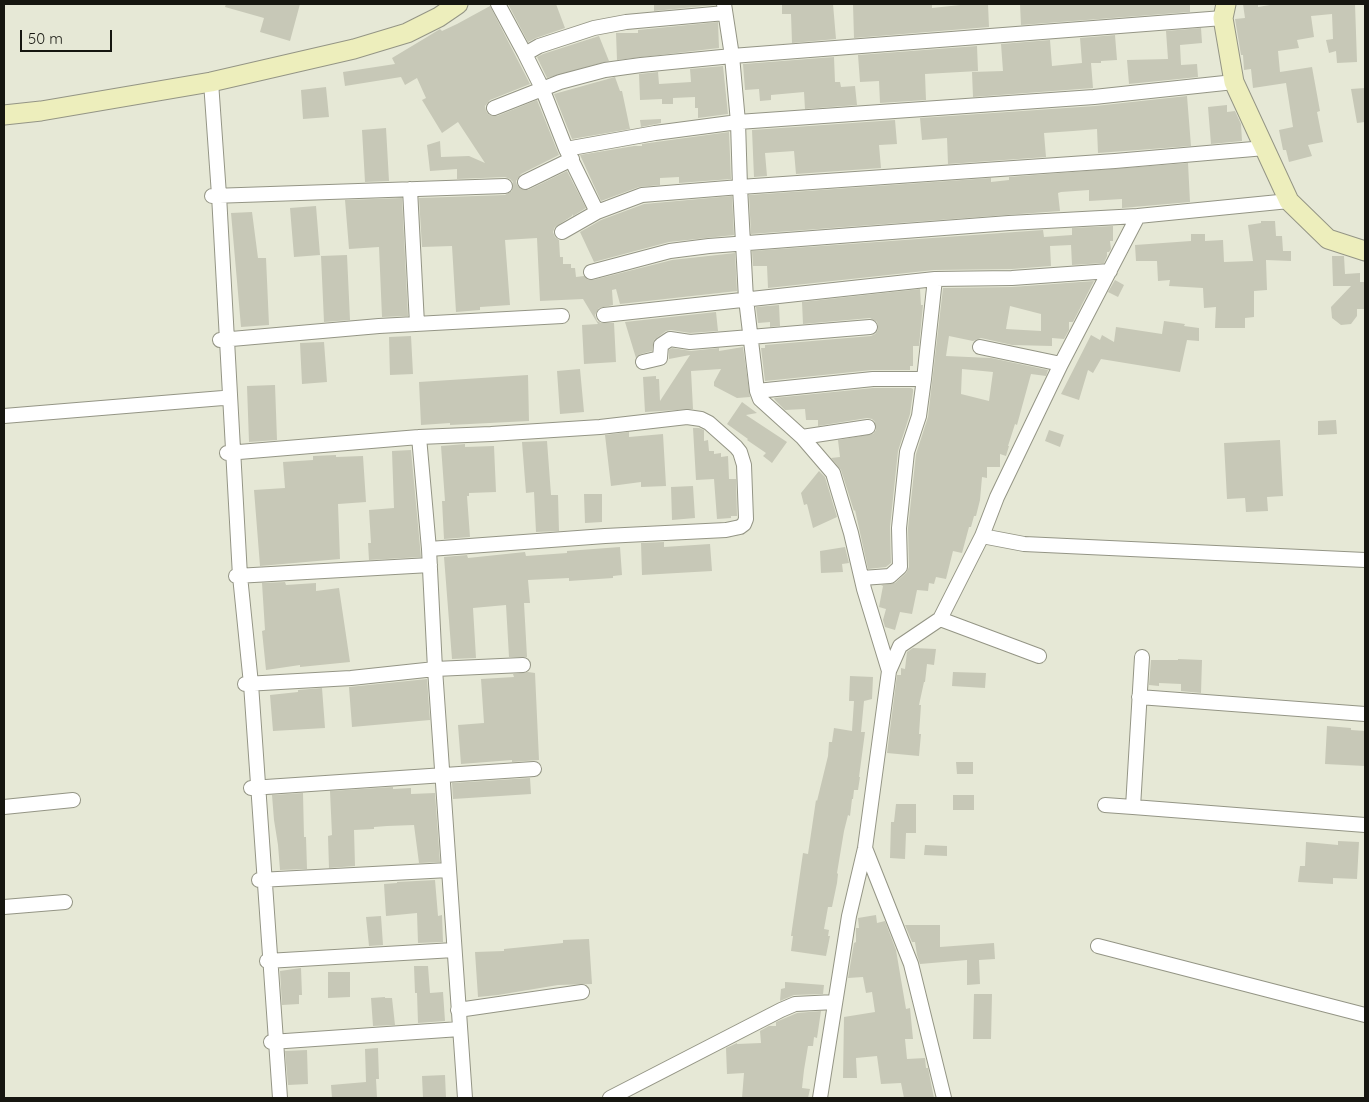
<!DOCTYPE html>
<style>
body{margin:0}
#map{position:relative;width:1369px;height:1102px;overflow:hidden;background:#e6e8d6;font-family:Quicksand,sans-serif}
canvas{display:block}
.frame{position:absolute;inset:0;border:5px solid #161610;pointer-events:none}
.scale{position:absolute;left:20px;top:30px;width:92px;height:22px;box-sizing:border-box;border:2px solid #161610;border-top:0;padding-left:6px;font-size:15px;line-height:18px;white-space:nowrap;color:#161610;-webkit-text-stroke:4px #e6e8d6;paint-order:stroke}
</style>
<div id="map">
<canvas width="1369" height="1102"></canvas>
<div class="frame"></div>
<div class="scale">50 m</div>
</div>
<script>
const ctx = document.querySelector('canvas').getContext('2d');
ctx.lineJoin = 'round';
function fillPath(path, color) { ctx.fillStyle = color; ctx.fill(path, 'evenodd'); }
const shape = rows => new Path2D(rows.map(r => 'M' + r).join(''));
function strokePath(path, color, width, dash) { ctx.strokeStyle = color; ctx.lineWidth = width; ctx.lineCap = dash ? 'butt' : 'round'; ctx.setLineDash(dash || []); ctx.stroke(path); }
fillPath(shape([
 [226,4,300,4,290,41,260,32,264,18,225,7],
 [508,4,556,4,565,28,536,38,528,42],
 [654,4,715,4,715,5,654,11],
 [782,4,833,4,836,39,792,43,791,14,782,14],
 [853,4,932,4,932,8,970,4,988,4,989,27,854,38],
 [1020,4,1190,4,1190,12,1021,25],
 [1243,4,1258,4,1258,7,1276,4,1308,4,1309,5,1355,4,1357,62,1337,63,1336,51,1329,53,1326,40,1333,39,1332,14,1311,16,1314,37,1297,40,1299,48,1278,51,1280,72,1312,67,1320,111,1317,112,1323,142,1308,145,1312,156,1289,162,1286,150,1283,150,1279,130,1293,127,1286,83,1253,88,1251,69,1244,70,1243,55,1241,55,1235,19,1245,18],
 [490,6,530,84,490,100,485,106,486,111,489,115,497,116,537,100,559,155,521,174,516,181,517,185,521,189,528,190,567,171,586,208,573,216,572,214,572,216,555,227,553,232,555,237,559,240,560,257,563,257,563,264,571,264,571,268,575,268,576,277,584,276,588,280,593,280,672,260,735,253,737,291,620,304,616,289,612,290,613,305,599,308,595,315,597,321,601,323,614,323,616,362,584,364,582,325,598,324,583,299,540,301,537,238,505,240,510,305,480,307,480,310,456,312,452,246,422,247,419,198,505,195,512,191,513,182,510,179,505,177,457,179,457,169,430,171,427,145,440,141,441,157,469,156,485,163,458,122,442,133,422,100,426,98,417,78,405,85,401,77,345,86,343,72,395,64,392,58,427,37,440,29,442,31,457,24],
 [718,22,719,48,617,60,616,33,638,33,638,30],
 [1201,28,1202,43,1180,45,1181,65,1197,64,1198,77,1129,84,1127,60,1168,59,1166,31],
 [1115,35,1117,60,1101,61,1101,63,1091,63,1093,88,973,97,972,72,1003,71,1001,44,1050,40,1052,66,1082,63,1080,38],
 [599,36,609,61,547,78,537,57,543,54],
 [977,46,978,71,925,74,926,100,880,103,879,81,860,82,858,55],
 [834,57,835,82,840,82,841,87,855,86,857,105,805,109,804,92,771,95,771,100,760,101,759,89,745,90,743,64],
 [723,66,728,114,698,118,698,108,695,108,695,97,673,98,673,104,662,104,662,99,640,100,639,74,658,72,659,84,691,82,690,69],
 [615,77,620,91,622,91,630,129,572,139,554,94],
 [326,87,329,117,303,119,301,90],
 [1365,88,1365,122,1357,123,1351,89],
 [1187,96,1191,146,1098,153,1097,129,1073,131,1044,133,1046,157,948,164,947,138,922,140,920,118,1095,106],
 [1227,105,1227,112,1235,111,1241,124,1242,141,1211,144,1208,107],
 [661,119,661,123,641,127,640,120],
 [895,120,897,144,879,145,881,168,796,174,794,151,765,153,767,176,754,177,752,130],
 [386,128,389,181,365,182,362,130],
 [729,132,731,179,679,183,679,177,660,178,660,185,639,187,601,201,580,155,634,146,642,146,642,144,656,142],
 [1188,163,1190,202,1122,208,1122,199,1089,201,1089,190,1061,192,1058,193,1060,211,751,234,749,195,991,178,991,182,1009,180,1009,177],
 [732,196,734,235,669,242,594,262,580,232,601,220,644,204],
 [402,198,408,316,382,317,379,247,349,249,345,200],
 [316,206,320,255,294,257,290,208],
 [252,212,258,258,266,258,269,325,241,327,231,213],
 [1261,221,1275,221,1276,236,1282,236,1283,251,1291,251,1291,261,1266,260,1267,290,1254,291,1254,317,1245,318,1245,328,1215,328,1216,307,1204,308,1203,288,1169,286,1170,280,1158,281,1157,261,1136,261,1135,245,1191,241,1191,234,1205,234,1205,241,1223,240,1224,262,1253,261,1248,225,1261,223],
 [1113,226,1113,241,1110,241,1111,249,1109,252,1107,252,1107,256,1104,263,1072,265,1071,245,1050,246,1051,266,1012,269,934,270,768,288,767,266,753,266,752,251,1043,230,1044,237,1072,235,1072,228],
 [347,255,350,320,324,322,321,256],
 [1332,256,1344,256,1345,274,1360,273,1360,282,1365,282,1365,309,1357,309,1357,316,1351,324,1341,325,1332,318,1331,307,1351,286,1333,286],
 [1115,280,1124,285,1118,297,1108,292],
 [1094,281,1073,322,1069,322,1069,330,1064,339,1052,338,1052,346,1012,345,981,338,973,341,949,336,946,356,991,358,1048,370,1046,376,1031,374,1017,425,1015,424,1008,446,1009,446,1006,456,1000,454,1000,467,987,467,987,478,982,477,980,500,976,516,974,516,971,527,969,527,962,553,953,551,946,579,936,577,934,584,929,583,928,591,917,590,912,614,900,612,895,630,885,627,883,620,886,609,879,607,883,586,881,585,895,583,906,573,909,567,908,528,916,454,928,417,943,288,1012,287],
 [1010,306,1041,314,1041,331,1006,329],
 [962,369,993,372,989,401,961,394],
 [920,289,921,305,923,305,919,346,913,346,913,366,910,366,910,370,872,370,765,381,761,348,765,348,765,345,871,336,875,334,878,330,877,322,870,318,803,324,802,302],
 [779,305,780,326,770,327,770,322,758,323,756,307],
 [716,312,718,331,690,333,671,330,666,331,654,340,652,351,641,354,636,358,625,322],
 [1164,321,1185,324,1184,326,1199,328,1199,341,1187,340,1180,372,1101,359,1093,373,1088,370,1079,400,1061,394,1091,335,1100,340,1102,335,1114,342,1116,327,1162,334],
 [411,336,413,374,390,375,389,337],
 [324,342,327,382,302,384,300,343],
 [743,347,750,397,737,398,714,386,714,382,721,369,691,371,693,409,645,412,643,377,656,376,656,379,659,379,660,401,690,355,669,359,669,350,672,348,691,351,719,348,719,351],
 [580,369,584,412,560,414,557,371],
 [528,375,529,421,450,425,450,423,421,425,419,382],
 [275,385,277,440,249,442,247,386],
 [873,388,911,388,913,389,913,392,910,414,898,451,890,527,891,563,886,567,868,569,855,510,854,511,841,470,831,458,840,457,838,440,873,434,876,430,875,422,872,419,867,418,818,426,818,420,806,420,805,409,785,410,775,400,774,398],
 [742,402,757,413,746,415,787,442,772,463,763,456,766,453,747,440,748,439,727,424],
 [1336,420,1337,434,1318,435,1318,421],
 [693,428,699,428,704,430,704,441,708,440,709,451,714,451,714,454,721,453,721,457,728,456,729,479,736,479,737,516,731,516,731,518,717,519,714,479,696,480],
 [1049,430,1064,435,1060,447,1045,441],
 [629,432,629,437,663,434,666,486,641,487,641,482,611,486,605,435],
 [1280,440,1283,496,1267,497,1268,511,1246,512,1245,498,1227,499,1224,443],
 [547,441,551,495,558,495,559,531,536,532,534,492,526,493,522,442],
 [465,444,465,447,494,446,496,492,469,493,469,496,467,496,470,537,444,539,442,501,445,501,441,446],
 [411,450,421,557,369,560,368,543,371,543,369,510,394,508,392,451],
 [336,455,336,457,363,456,366,502,338,504,340,559,260,566,254,490,285,488,283,462,313,460,313,456],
 [819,471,825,477,837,517,813,528,807,504,804,505,801,493],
 [693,486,695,518,672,520,671,487],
 [584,494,602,494,602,522,585,523],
 [664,542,664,547,710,544,712,571,642,575,641,543],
 [620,547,622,575,613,576,613,578,569,581,569,578,528,580,530,603,524,603,527,657,509,657,506,605,473,608,476,658,452,659,444,557,467,555,468,558,525,552,526,556,567,553,567,551],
 [845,547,849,563,842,564,843,572,821,573,820,551],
 [285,582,286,585,316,583,316,591,339,588,350,662,300,667,300,665,266,670,262,631,265,630,262,583],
 [913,648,936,649,934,665,927,664,925,682,924,682,919,705,921,705,919,734,921,734,919,756,887,753,897,675,901,675,901,668,905,669,907,652],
 [1178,659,1202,660,1201,693,1181,691,1181,684,1159,683,1159,686,1149,685,1151,660,1178,660],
 [528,672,535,673,539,760,512,762,512,760,461,764,458,725,484,723,481,679,514,677,513,674],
 [953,672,986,673,985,688,952,686],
 [850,676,873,677,872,699,864,701,861,732,865,732,859,777,860,777,858,790,854,790,853,799,852,799,850,816,848,815,844,831,837,873,838,874,837,883,832,907,828,907,824,929,829,930,828,936,830,936,826,956,791,951,793,936,791,936,803,853,808,854,816,800,817,801,828,756,829,742,832,742,834,728,852,731,854,701,849,701],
 [427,679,430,720,352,727,349,687],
 [322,688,325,728,273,731,270,695,298,692,298,690],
 [1327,726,1351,728,1351,730,1365,731,1365,766,1325,764],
 [956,762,973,762,973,774,957,774],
 [530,778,531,794,453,799,452,783],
 [393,787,393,789,411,788,411,794,435,793,440,862,419,863,414,825,387,826,374,827,374,829,354,830,355,866,329,868,328,836,332,835,330,791],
 [303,793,304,837,306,837,307,869,280,870,278,845,274,820,272,795],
 [953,795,974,795,974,810,953,810],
 [896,804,916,804,916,833,906,833,905,859,890,858,891,822,894,822],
 [1338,841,1359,842,1357,879,1333,878,1333,884,1298,882,1300,866,1305,866,1306,842,1338,845],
 [925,845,947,846,947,856,924,855],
 [435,880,438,916,442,915,443,942,418,943,417,913,386,916,384,884,397,883,397,882],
 [876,915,877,923,885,921,896,950,906,1009,910,1008,913,1039,905,1039,907,1059,925,1058,926,1068,928,1068,934,1098,904,1098,901,1083,881,1084,877,1056,856,1058,857,1078,843,1078,844,1017,875,1012,872,992,866,993,863,977,848,978,854,943,856,942,856,928,859,928,858,918],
 [381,916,383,945,369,946,366,917],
 [905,925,940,925,940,947,994,943,995,959,979,960,980,984,967,985,967,960,920,964,917,955,915,942,912,942],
 [589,939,592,984,558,985,498,995,478,997,475,952,504,951,504,949,563,943,563,940],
 [414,966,428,966,430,993,443,992,445,1021,418,1023,417,993,415,993],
 [301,968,302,995,299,995,299,1004,282,1005,280,971],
 [328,972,350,972,350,997,328,998],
 [785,982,824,985,823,994,794,995,780,1001,781,989,785,988],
 [974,994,992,994,991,1039,973,1039],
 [385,997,385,998,392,998,395,1025,373,1026,371,998],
 [821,1011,817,1038,814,1037,813,1046,808,1046,804,1070,802,1088,810,1089,808,1098,742,1098,744,1073,727,1074,726,1048,737,1043,737,1044,761,1043,760,1031,769,1026,776,1026,776,1022,797,1013],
 [378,1048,379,1079,376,1079,377,1098,332,1098,331,1085,366,1082,365,1049],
 [307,1050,308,1084,288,1085,285,1051],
 [445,1075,446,1098,423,1098,422,1076]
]), '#c7c8b7');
const street = shape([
 [498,4,525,54,539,46,594,28,626,22,725,13],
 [724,4,732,56,738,122,740,187,1115,161,1265,148],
 [525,54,542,88,566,149,597,212,642,195,740,187,746,299,757,391,760,399,802,437,833,473,851,533,864,589,889,671],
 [211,82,219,195,240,576,251,684,280,1098],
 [494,108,560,82,605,70,641,65,732,56,1223,18],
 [566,149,655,133,738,122,1094,97,1234,82],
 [525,182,572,159],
 [410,189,417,324],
 [212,196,505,186],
 [562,232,597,212],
 [591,272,670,251,709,246,1009,223,1138,216],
 [604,315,935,279,1012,278,1110,271],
 [220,340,379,326,562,316],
 [980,347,1061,364],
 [643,362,660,358,661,345,670,339,690,342,870,327],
 [757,391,873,379,924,379,935,279],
 [4,416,223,398],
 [419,437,429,549],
 [802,437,868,427],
 [227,453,419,437,491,434,600,427,687,417,701,419,709,423,736,447,740,452,744,465,746,519,744,524,740,527,726,530,605,536,429,549,435,669,351,678,245,684],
 [982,536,1024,544,1365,560],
 [236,576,430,565],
 [862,578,890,576,900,567,899,528,907,452,919,416,924,379],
 [940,619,1039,656],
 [1142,657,1133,807,1365,825],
 [1139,697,1365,714],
 [251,788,534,769],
 [1105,805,1133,807],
 [4,807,73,800],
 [865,848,911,964,944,1098],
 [259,880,449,870],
 [4,907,65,902],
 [1098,946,1365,1015],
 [267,961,454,950],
 [458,1010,582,992],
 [271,1042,460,1029],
 [465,1098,435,669,523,665],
 [610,1098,781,1010,795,1004,835,1002],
 [820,1098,849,916,865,848,889,671,900,646,940,619,982,536,997,497,1061,364,1138,216,1289,201]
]);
const secondary = shape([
 [1226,4,1223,18,1234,82,1289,201,1328,239,1365,251],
 [4,115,41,111,211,82,354,49,407,33,439,17,458,4]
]);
strokePath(street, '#949585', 16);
strokePath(secondary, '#949585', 21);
strokePath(street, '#fff', 14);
strokePath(secondary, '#edeebc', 19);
</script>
